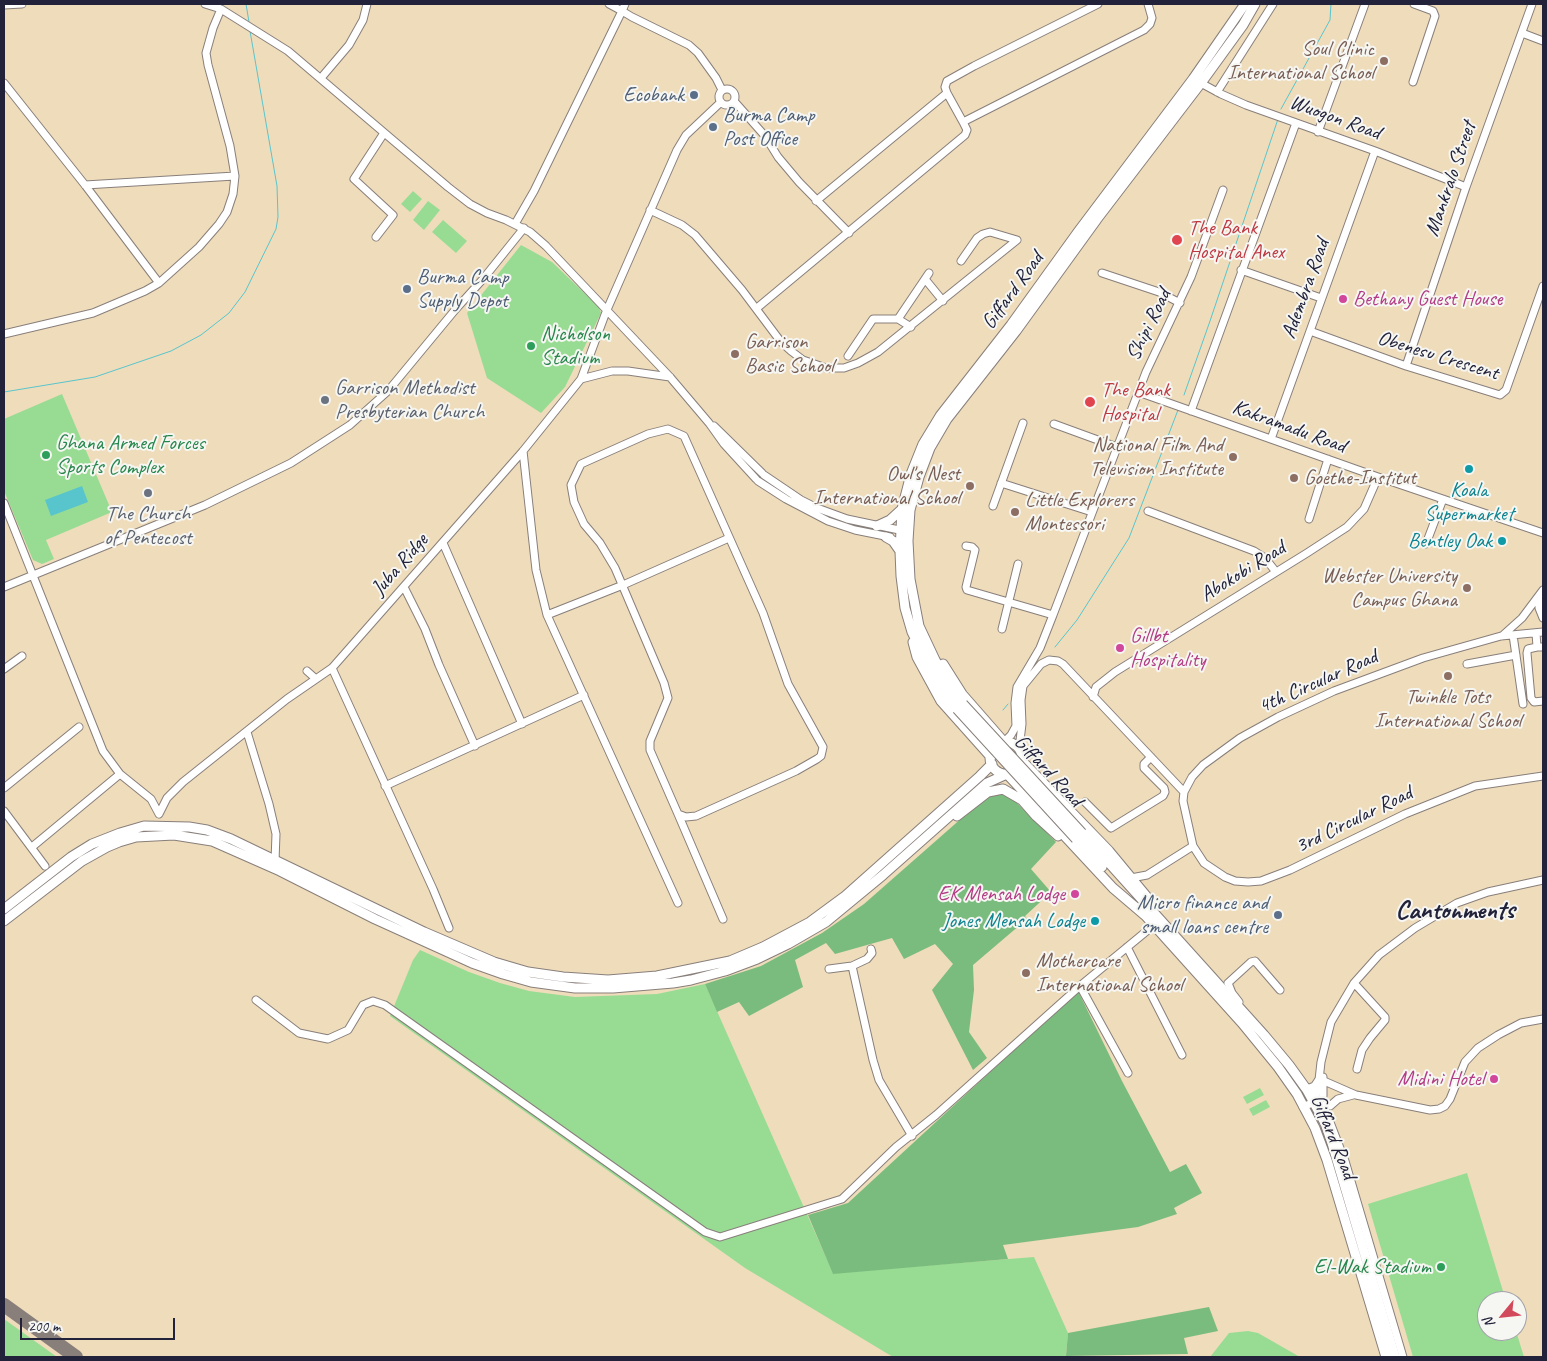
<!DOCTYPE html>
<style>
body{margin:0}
#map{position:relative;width:1547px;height:1361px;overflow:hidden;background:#efdcbb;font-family:Caveat,sans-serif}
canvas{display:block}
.frame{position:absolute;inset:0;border:5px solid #22223b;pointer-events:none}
.north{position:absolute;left:1477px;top:1291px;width:50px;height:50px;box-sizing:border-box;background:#f6f6f2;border:1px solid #a1a1a9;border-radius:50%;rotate:242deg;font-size:14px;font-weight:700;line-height:20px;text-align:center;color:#22223b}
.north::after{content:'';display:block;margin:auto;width:18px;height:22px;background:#d1495b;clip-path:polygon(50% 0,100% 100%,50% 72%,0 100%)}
.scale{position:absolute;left:20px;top:1318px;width:155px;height:22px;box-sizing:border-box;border:2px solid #22223b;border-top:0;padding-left:6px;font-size:15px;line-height:18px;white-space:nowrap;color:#22223b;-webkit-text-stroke:4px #f6f6f2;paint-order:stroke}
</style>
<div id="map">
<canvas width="1547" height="1361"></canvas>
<div class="frame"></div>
<div class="north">N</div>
<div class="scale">200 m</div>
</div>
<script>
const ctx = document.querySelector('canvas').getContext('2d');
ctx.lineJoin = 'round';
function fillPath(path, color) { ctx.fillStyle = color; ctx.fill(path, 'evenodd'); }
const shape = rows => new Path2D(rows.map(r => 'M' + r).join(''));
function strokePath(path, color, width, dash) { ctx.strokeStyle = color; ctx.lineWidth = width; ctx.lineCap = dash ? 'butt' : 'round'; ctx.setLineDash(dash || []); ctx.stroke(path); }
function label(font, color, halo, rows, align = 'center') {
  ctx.font = font + ' Caveat,sans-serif'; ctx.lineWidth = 4; ctx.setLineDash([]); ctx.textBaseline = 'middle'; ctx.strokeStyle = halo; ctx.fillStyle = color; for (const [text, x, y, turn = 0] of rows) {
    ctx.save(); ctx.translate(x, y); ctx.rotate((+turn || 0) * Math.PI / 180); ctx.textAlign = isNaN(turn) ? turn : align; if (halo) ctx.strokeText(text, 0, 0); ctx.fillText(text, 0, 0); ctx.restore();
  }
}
fillPath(shape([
 [413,191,422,199,410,212,401,204],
 [428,201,440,210,424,230,413,220],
 [443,220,467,241,456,253,432,232],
 [521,245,552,262,599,307,601,313,565,387,541,413,487,378,467,313],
 [62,394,112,512,46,540,54,559,42,564,33,560,4,491,4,419],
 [420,950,469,972,500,983,529,991,575,997,657,994,705,984,833,1273,1034,1257,1068,1333,1066,1356,893,1357,745,1268,390,1016,413,960],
 [1260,1088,1264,1095,1247,1104,1243,1097],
 [1266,1100,1270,1107,1253,1116,1249,1109],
 [1467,1173,1506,1301,1487,1301,1487,1331,1516,1331,1524,1357,1413,1357,1368,1204],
 [4,1319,57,1357,4,1357],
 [1248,1331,1258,1333,1300,1357,1210,1357,1229,1333]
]), '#98dc94');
fillPath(shape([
 [1001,791,1008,794,1056,842,1031,869,1051,892,1025,916,1027,919,973,965,974,990,969,1032,987,1058,973,1070,932,990,953,964,935,944,904,959,892,938,835,954,826,943,795,960,803,987,749,1016,739,1002,717,1012,705,984,761,966,822,933,864,904,988,795],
 [1078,991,1122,1081,1170,1172,1186,1164,1202,1193,1174,1208,1177,1214,1138,1227,1003,1245,1008,1259,833,1274,808,1215,848,1203],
 [1209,1307,1218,1331,1184,1338,1188,1354,1066,1356,1068,1333]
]), '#7abc7e');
fillPath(shape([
 [82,486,88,502,51,516,45,500]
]), '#58c5cc');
strokePath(shape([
 [246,4,249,22],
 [1281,109,1330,20,1331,4],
 [4,392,95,377,171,351,201,335,229,313,245,292,276,229,278,217,277,186,250,31],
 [1184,395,1210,321,1278,119],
 [1055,647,1077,620,1129,538,1178,410],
 [1003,710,1008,704]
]), '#58c5cc', 1);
strokePath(shape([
 [4,1305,76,1357]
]), '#887f7b', 14);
const minor = shape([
 [205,4,221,9,288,51,448,187,470,204,487,213,506,220,530,232,546,246,670,377,709,423,724,444,756,479],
 [625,4,622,11,632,17,689,45,698,53,716,78,722,90],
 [4,5,22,4],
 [1522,33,1543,41],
 [321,78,349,45,363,20,367,4],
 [1197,81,1221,94,1246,105,1375,151,1466,187],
 [1413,82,1435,16,1433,11,1414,4],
 [4,83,85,185,159,283],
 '719 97a8 8 0 1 1 16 0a8 8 0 1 1-16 0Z',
 [1217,92,1273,4],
 [734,101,765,136,778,157,799,182,849,233],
 [963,122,1144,30,1150,24,1152,18,1148,4],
 [1318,132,1365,4],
 [85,185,235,176],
 [816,201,947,93],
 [650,210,682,225,695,235,742,290,781,342,791,351,803,360,826,368,844,368,858,363,878,352,1017,240,990,232,983,234,977,238,961,261],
 [515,224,534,191,622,11,609,4],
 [376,237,393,215,354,179,384,133],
 [1241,270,1321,298],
 [1102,273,1159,292,1180,303],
 [925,279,943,301],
 [757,308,965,135,967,130,963,122,947,93,945,87,947,81,974,66,1098,4],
 [898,319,929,273],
 [1310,331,1406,366,1500,395,1506,390,1543,286],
 [4,334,93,313,145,291,159,283,199,247,219,224,227,212,233,194,235,176,230,146,208,65,206,53,213,28,221,9],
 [848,356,873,319,898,319,911,327],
 [1406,366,1466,187,1532,4],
 [581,379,606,312,677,150,686,135,721,102],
 [1138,392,1378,477,1543,533],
 [1191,411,1296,123],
 [1054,424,1117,447],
 [714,426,762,473],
 [1271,439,1375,151],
 [523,451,536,570,547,615,678,903],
 [764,475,801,500,817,508,847,519,904,531],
 [758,481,786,499,828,521,855,530,890,537],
 [1001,483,1092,512],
 [4,503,103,751,120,774,151,799,159,814],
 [993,506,1023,423],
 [1148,511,1254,551,1265,558,1276,572],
 [1309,519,1328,459],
 [443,543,522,724],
 [1426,544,1443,499],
 [966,546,972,547,975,550,966,587,967,590,1053,615,1146,372,1191,277,1223,190],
 [4,587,205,505,291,463,350,425,388,391,455,310,483,279,524,228],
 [404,587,425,629,439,665,475,746],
 [1539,598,1539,608,1543,618],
 [547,615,623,585,729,538],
 [1002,629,1018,564],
 [1543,632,1501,636,1423,658,1334,691,1278,717,1240,738,1203,765,1192,777,1184,792,1183,801,1193,846,1204,863,1225,877,1235,881,1248,882,1261,881,1290,870,1405,814,1475,786,1543,776],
 [1536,633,1537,647,1543,647],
 [1513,635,1523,704],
 [1502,636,1522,618,1543,590],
 [1537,647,1528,649,1527,653,1531,698,1534,702,1543,701],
 [1467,664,1516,655],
 [332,668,433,889,449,928],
 [4,669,22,656],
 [307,671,316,679],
 [1093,697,1096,687,1115,672,1307,553,1347,527,1364,509,1378,477],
 [247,732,269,804,276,834,275,861],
 [1004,742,1011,735,1016,726,1015,703,1017,687,1040,648,1053,615],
 [1019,749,1022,724,1021,700,1023,686,1041,664,1049,660,1058,661,1063,664,1184,792],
 [385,786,584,695],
 [4,788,79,727],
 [1085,802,1111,828,1163,796,1165,792,1164,788,1144,768,1144,764,1151,757],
 [4,811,45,866],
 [159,814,167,798,183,782,287,699,332,668,523,451,581,379,612,371,628,371,670,377],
 [678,814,686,817,696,816,796,771,817,759,821,756,823,747,788,684,763,613,684,436,668,429,648,434,581,464,571,485,574,502,584,524,600,543,615,568,664,683,668,698,650,741,650,750,678,814,723,919],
 [32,847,120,774],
 [1131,878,1147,875,1193,846],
 [1127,947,1182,1055],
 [852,966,867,959,872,953,871,949],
 [829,969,852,966,873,1060,879,1080,912,1136],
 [1228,983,1251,962,1255,961,1280,990],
 [1228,983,1232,993,1239,1002],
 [1354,983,1385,1017,1385,1020,1370,1038,1362,1050,1357,1069],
 [1080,986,1128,1073],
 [256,1000,299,1033,328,1039,348,1030,363,1005,373,1001,385,1005,705,1232,720,1237,842,1199,896,1147,936,1115,1080,986,1154,925],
 [1324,1081,1356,1095,1430,1110,1439,1109,1445,1106,1450,1099,1465,1062,1478,1048,1498,1035,1521,1023,1543,1019],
 [1313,1101,1318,1089,1321,1062,1331,1022,1354,983,1379,955,1415,928,1457,903,1488,892,1543,880],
 [1316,1104,1324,1110,1328,1117,1345,1161,1403,1357],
 [1320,1105,1330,1106,1338,1099,1353,1095],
 [1303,1107,1321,1099,1323,1096,1323,1077]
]);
const major = shape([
 [877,526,890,520,902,509],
 [886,537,893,541,900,551],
 [913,642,917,657,941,701,991,757],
 [943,664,962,694,1004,742],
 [963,704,949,685,935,660,919,626,910,579,908,541,910,510,919,477,930,448,947,419,1016,331,1097,219,1201,83,1243,25,1255,4],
 [957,709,928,664,912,632,905,608,901,576,900,551,902,509,911,474,923,444,940,416,1011,325,1078,232,1193,79,1245,4],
 '990 758a16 16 0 1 1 32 0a16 16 0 1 1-32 0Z',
 [1022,761,1109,851,1152,903],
 [957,816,988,792,1003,789,1022,800,1036,816,1058,836],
 [1082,833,1264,1035,1289,1065,1307,1090,1325,1123,1332,1143,1395,1357],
 [1076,839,1102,867],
 [4,909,71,857,92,844,120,833,144,826,189,827,207,830,231,839,424,932,494,962,528,972,563,977,608,980,657,976,730,961,763,947,810,922,844,897,980,776,992,764],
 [1144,914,1242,1023,1278,1067,1297,1094,1315,1128,1327,1160,1386,1357],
 [4,921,82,861,107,847,119,842,136,837,174,835,212,841,280,871,375,919,472,963,503,974,531,982,575,988,613,988,673,983,691,980,725,971,757,959,788,944,826,922,883,875,987,783,1007,774,1113,888,1147,917],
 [1307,1090,1315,1087,1319,1081]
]);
strokePath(minor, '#887f7b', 9);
strokePath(major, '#887f7b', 11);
strokePath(minor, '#fff', 7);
strokePath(major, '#fff', 9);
const majorBridge = shape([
 [963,704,1082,833],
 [957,709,1076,839]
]);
strokePath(majorBridge, '#887f7b', 11, []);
strokePath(majorBridge, '#fff', 9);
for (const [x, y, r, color] of [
 [1384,61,5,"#8d6e63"],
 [694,95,5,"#5c6f8a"],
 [713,127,5,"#5c6f8a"],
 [1177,240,6,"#e0444e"],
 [407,289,5,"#5c6f8a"],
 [1343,299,5,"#d1479c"],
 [531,346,5,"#2e9e5b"],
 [735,354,5,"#8d6e63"],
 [325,400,5,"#6b7280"],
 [1090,402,6,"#e0444e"],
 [46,455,5,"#2e9e5b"],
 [1233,457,5,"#8d6e63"],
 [1469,469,5,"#0f9aa8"],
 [1294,478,5,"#8d6e63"],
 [970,486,5,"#8d6e63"],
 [148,493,5,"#6b7280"],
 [1015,512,5,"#8d6e63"],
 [1502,541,5,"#0f9aa8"],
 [1467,588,5,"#8d6e63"],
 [1120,648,5,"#d1479c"],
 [1448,676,5,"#8d6e63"],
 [1075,894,5,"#d1479c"],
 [1278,915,5,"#5c6f8a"],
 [1095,921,5,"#0f9aa8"],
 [1026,973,5,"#8d6e63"],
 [1494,1079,5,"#d1479c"],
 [1441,1267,5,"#2e9e5b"]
]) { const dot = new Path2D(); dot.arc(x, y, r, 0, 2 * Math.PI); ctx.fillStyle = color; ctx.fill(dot); strokePath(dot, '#f6f6f2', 2); }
label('21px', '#785e54', '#f6f6f2', [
 ["Soul Clinic",1374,49],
 ["International School",1374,73],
 ["Garrison",745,342,"left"],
 ["Basic School",745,366,"left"],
 ["National Film And",1223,445],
 ["Television Institute",1223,469],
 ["Owl's Nest",960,474],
 ["International School",960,498],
 ["Goethe-Institut",1304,478,"left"],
 ["Little Explorers",1025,500,"left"],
 ["Montessori",1025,524,"left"],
 ["Webster University",1457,576],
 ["Campus Ghana",1457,600],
 ["Twinkle Tots",1448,697,"center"],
 ["International School",1448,721,"center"],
 ["Mothercare",1036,961,"left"],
 ["International School",1036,985,"left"]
], 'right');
label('21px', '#4e5e75', '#f6f6f2', [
 ["Ecobank",684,95],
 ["Burma Camp",723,115,"left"],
 ["Post Office",723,139,"left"],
 ["Burma Camp",417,277,"left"],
 ["Supply Depot",417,301,"left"],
 ["Micro finance and",1268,903],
 ["small loans centre",1268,927]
], 'right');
label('21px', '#22223b', '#f6f6f2', [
 ["Wuogon Road",1335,118,20],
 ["Mankralo Street",1451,179,-71],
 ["Adembra Road",1306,289,-70],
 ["Giffard Road",1013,291,-54],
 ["Shipi Road",1149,325,-64],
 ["Obenesu Crescent",1438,356,17],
 ["Kakramadu Road",1289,427,20],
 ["Juba Ridge",400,565,-49],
 ["Abokobi Road",1243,572,-32],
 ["4th Circular Road",1318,682,-24],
 ["Giffard Road",1048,771,47],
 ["3rd Circular Road",1354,820,-26],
 ["Giffard Road",1333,1137,68]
]);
label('21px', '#be3a42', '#f6f6f2', [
 ["The Bank",1188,228],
 ["Hospital Anex",1188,252],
 ["The Bank",1101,390],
 ["Hospital",1101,414]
], 'left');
label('21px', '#b23c85', '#f6f6f2', [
 ["Bethany Guest House",1353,299],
 ["Gillbt",1130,636],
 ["Hospitality",1130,660],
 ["EK Mensah Lodge",1065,894,"right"],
 ["Midini Hotel",1484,1079,"right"]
], 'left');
label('21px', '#27864d', '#f6f6f2', [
 ["Nicholson",541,334],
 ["Stadium",541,358],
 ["Ghana Armed Forces",56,443],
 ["Sports Complex",56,467],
 ["El-Wak Stadium",1431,1267,"right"]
], 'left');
label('21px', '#5b616d', '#f6f6f2', [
 ["Garrison Methodist",335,388],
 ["Presbyterian Church",335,412],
 ["The Church",148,514,"center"],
 ["of Pentecost",148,538,"center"]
], 'left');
label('21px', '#0d838f', '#f6f6f2', [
 ["Koala",1469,490,"center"],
 ["Supermarket",1469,514,"center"],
 ["Bentley Oak",1492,541],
 ["Jones Mensah Lodge",1085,921]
], 'right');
label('bold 26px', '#22223b', '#f6f6f2', [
 ["Cantonments",1455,911]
]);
</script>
